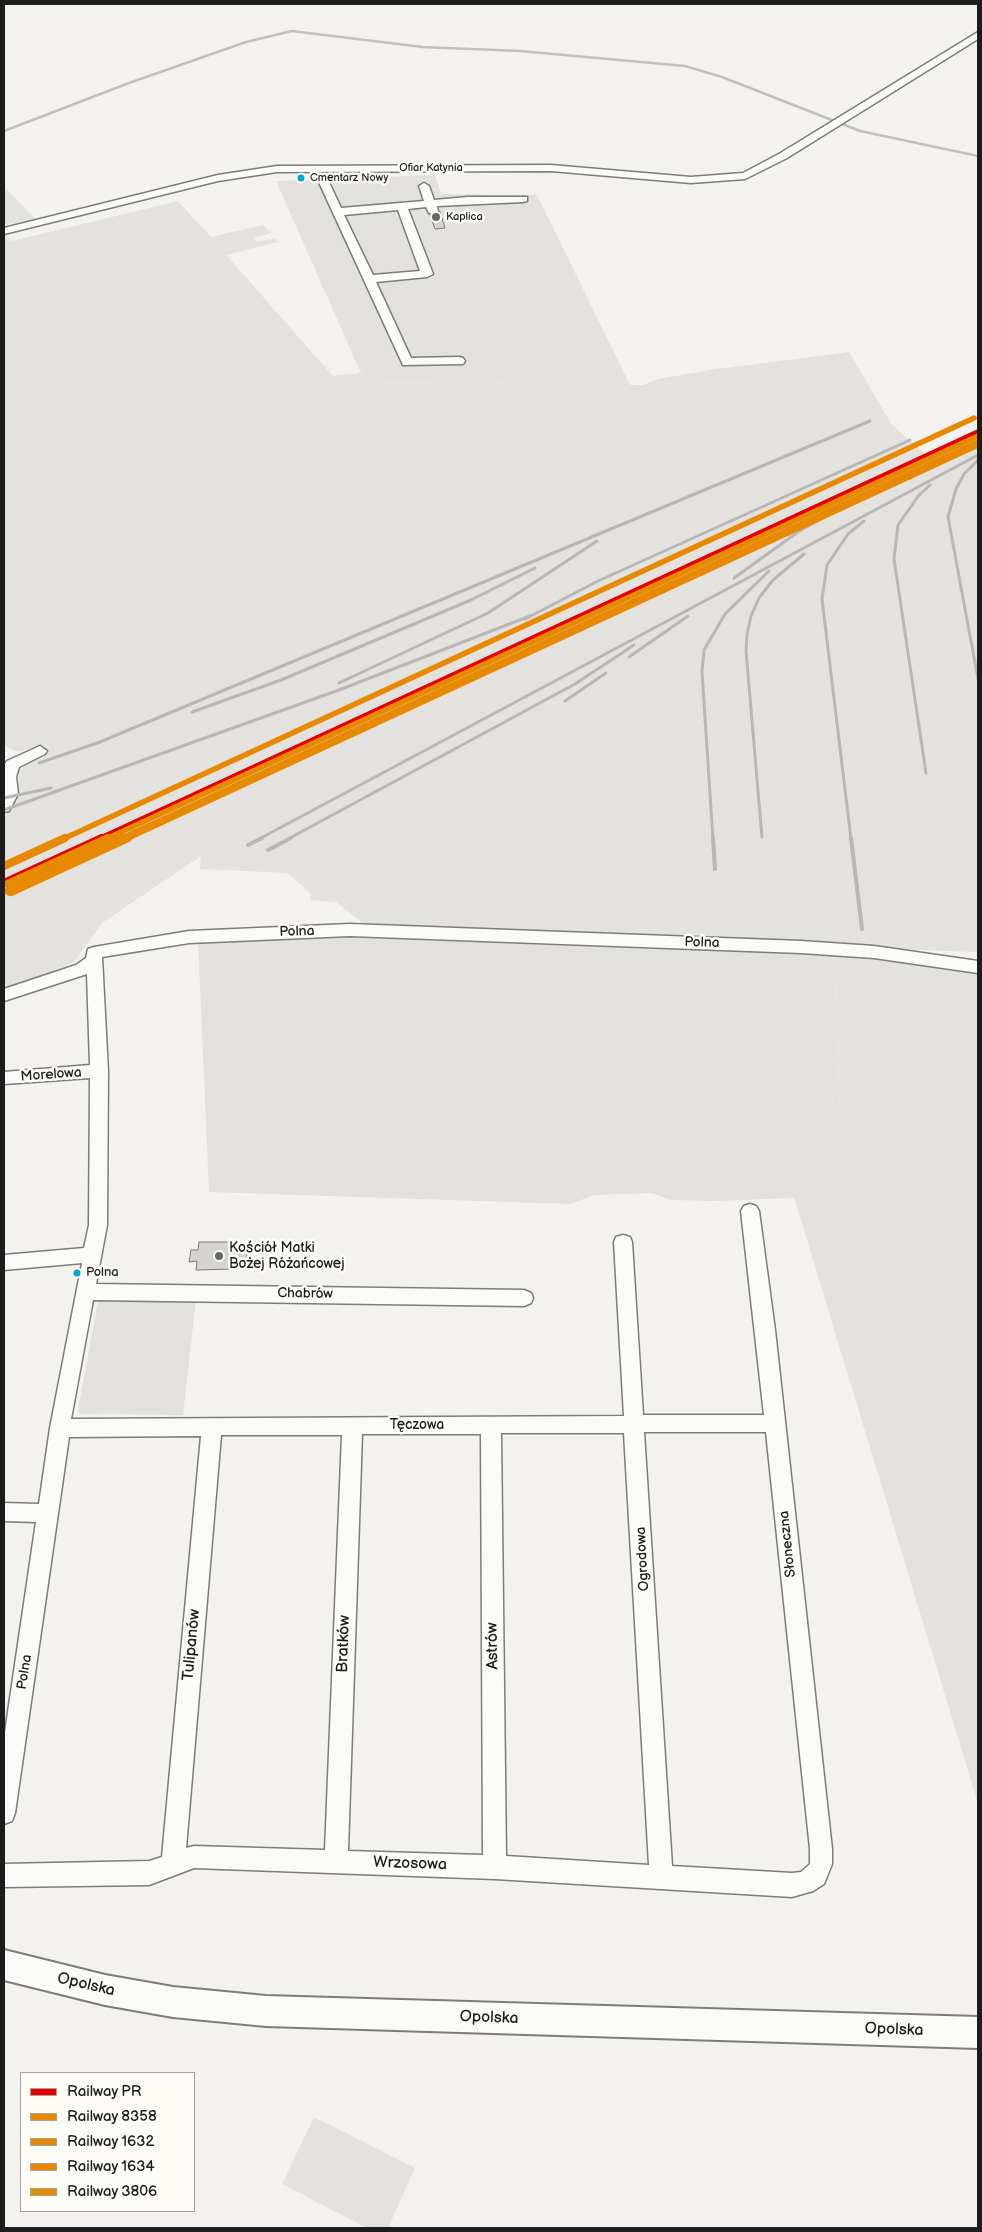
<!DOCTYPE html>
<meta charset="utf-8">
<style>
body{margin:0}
#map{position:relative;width:982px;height:2232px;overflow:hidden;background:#f3f2ef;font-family:"Balsamiq Sans",sans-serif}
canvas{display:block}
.frame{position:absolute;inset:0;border:5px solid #1c1c1c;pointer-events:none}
.legend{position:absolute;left:20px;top:2072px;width:175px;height:140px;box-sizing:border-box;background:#fdfcf7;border:1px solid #a3a29f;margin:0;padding:6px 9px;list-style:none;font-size:15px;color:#1c1c1c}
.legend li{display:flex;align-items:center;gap:10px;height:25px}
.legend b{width:25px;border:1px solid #a3a29f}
</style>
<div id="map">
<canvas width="982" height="2232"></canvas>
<div class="frame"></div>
<ul class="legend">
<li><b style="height:6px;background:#e50000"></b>Railway PR</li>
<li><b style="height:6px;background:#e88903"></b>Railway 8358</li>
<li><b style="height:6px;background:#e88903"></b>Railway 1632</li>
<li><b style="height:6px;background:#e88903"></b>Railway 1634</li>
<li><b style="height:6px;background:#e88903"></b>Railway 3806</li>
</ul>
</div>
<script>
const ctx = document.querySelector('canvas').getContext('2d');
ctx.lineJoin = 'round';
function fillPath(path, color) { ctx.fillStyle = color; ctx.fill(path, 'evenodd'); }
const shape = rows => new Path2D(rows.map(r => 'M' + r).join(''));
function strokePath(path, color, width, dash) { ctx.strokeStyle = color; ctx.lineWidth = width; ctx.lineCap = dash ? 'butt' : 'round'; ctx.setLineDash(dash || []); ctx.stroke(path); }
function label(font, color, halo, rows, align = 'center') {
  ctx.font = font + ' "Balsamiq Sans",sans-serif'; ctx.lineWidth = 5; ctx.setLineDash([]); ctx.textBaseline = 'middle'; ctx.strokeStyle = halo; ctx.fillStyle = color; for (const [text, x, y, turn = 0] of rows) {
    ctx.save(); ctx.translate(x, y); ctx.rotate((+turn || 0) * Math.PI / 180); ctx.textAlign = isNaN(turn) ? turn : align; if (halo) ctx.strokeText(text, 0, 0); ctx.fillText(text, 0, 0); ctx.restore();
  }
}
fillPath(shape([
 [4,186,35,219,4,225],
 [178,201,211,237,263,225,271,233,254,238,257,242,274,238,278,242,226,255,333,376,361,373,365,382,643,385,658,379,710,370,849,352,892,425,937,464,978,445,978,952,910,950,832,942,365,925,336,902,310,900,311,894,288,873,200,869,201,856,102,923,74,962,4,993,4,817,17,800,19,771,25,765,45,757,36,747,22,751,15,751,4,746,4,237,7,236,12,241],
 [834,955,959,969,978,974,978,1804,794,1197,843,1196],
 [314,2117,415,2168,388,2228,367,2228,282,2184]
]), '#e3e2de');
fillPath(shape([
 [435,175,441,193,445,194,537,195,630,385,365,382,276,181],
 [303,936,834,955,843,1196,717,1201,671,1200,652,1193,594,1195,571,1204,209,1192,198,941],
 [101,1299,196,1299,183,1415,80,1414,78,1411,97,1305]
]), '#e2e1dd');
strokePath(shape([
 [4,131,129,83,246,42,292,31,422,47,520,51,685,66,722,77,860,131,978,156]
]), '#c1c0bc', 2.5);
const building = shape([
 [440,212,445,228,435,229,430,215,440,212],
 [199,1242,236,1242,248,1248,246,1263,234,1269,196,1270,197,1261,189,1262,191,1250,198,1250,199,1242]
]);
fillPath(building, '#d5d4d2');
strokePath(building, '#7d7c7b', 1);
const minor = shape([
 [978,32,978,39,787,158,745,179,691,183,551,171,277,172,218,181,4,234,4,228,218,175,277,166,551,165,691,177,743,173,779,154,978,32],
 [322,175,327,178,341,208,424,201,419,186,424,183,429,186,434,200,468,197,527,197,527,201,523,202,437,206,438,211,433,214,429,213,426,207,408,209,433,274,427,277,376,282,411,358,459,357,463,358,465,361,463,364,403,365,317,178,322,175],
 [398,210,420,271,373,275,344,215,398,210],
 [40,746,47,751,45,754,19,767,16,777,18,794,9,811,4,812,5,764,7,761,40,746],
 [350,924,801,941,874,946,978,961,978,973,874,958,801,953,350,936,189,943,102,957,108,1071,107,1225,96,1284,524,1290,531,1293,533,1298,531,1303,524,1306,93,1300,71,1419,624,1416,614,1242,616,1237,623,1235,630,1237,632,1242,643,1415,764,1415,741,1211,744,1206,750,1204,756,1206,759,1211,775,1330,832,1849,832,1864,824,1884,813,1891,792,1897,495,1879,194,1868,149,1885,4,1887,4,1864,149,1861,162,1857,201,1436,69,1437,15,1813,12,1821,4,1824,4,1739,36,1522,4,1521,4,1503,39,1504,50,1428,82,1263,4,1270,4,1255,84,1248,89,1225,90,1078,4,1084,4,1072,90,1065,87,974,4,1001,4,989,76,965,86,958,88,949,94,947,189,931,350,924],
 [644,1432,766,1432,810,1849,810,1864,801,1872,792,1873,672,1866,644,1432],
 [501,1433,624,1433,649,1865,506,1856,501,1433],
 [362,1434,481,1434,483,1855,348,1851,362,1434],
 [221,1435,342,1435,325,1850,194,1846,186,1848,221,1435]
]);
const major = shape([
 [4,1950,105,1975,173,1987,266,1996,978,2017,978,2048,266,2026,173,2017,105,2005,4,1980,4,1950]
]);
strokePath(minor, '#7d7c7b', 3);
strokePath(major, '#7d7c7b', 4);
fillPath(minor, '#fafaf8');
fillPath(major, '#fafaf8');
strokePath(shape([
 [978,460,964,474,956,489,948,517,978,679],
 [734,578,798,532,881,484],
 [525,619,598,581,910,440],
 [629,657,688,616],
 [339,683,488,613,597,541],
 [565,701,606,673],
 [192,712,281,680,471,600,535,568],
 [95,744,870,421],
 [39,763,100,742],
 [926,773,894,559,898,525,919,495,930,485],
 [4,798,51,788],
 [4,810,339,690,530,616],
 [762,837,746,651,747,634,751,616,759,598,773,580,804,554],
 [259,839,978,455],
 [288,839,575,684,634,645],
 [713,839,702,672,704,650,725,614,769,571],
 [851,839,822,599,827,565,848,534,864,521]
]), '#b8b7b6', 3);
strokePath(shape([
 [713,838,715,869],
 [851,838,862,929],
 [248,845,262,838],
 [268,850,291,838]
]), '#b8b7b6', 4);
strokePath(shape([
 [99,839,978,432]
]), '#e50000', 5.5);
strokePath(shape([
 [4,883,102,838]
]), '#e50000', 8);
strokePath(shape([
 [120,839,978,442]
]), '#e88903', 5.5);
strokePath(shape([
 [8,891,123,838]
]), '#e88903', 8);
strokePath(shape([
 [106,839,978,436]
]), '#e88903', 5.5);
strokePath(shape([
 [8,884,108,838]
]), '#e88903', 8);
strokePath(shape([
 [63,839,974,418]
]), '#e88903', 5.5);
strokePath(shape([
 [4,866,65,838]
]), '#e88903', 8);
strokePath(shape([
 [126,839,978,445]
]), '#e88903', 5.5);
strokePath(shape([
 [11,892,128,838]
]), '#e88903', 8);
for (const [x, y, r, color] of [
 [301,178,4.5,"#00a9ce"],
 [436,217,5,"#676766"],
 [219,1256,5,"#676766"],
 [77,1273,4.5,"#00a9ce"]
]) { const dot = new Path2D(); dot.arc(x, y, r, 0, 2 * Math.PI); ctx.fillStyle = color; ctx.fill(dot); strokePath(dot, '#fdfcf7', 2); }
label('11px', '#1c1c1c', '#fdfcf7', [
 ["Ofiar Katynia",431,168]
]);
label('11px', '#1c1c1c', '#fdfcf7', [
 ["Cmentarz Nowy",310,178]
], 'left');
label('11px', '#1c1c1c', '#fdfcf7', [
 ["Kaplica",446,217]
], 'left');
label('13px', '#1c1c1c', '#fdfcf7', [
 ["Polna",86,1273]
], 'left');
label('14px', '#1c1c1c', '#fdfcf7', [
 ["Polna",297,932,-2],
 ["Polna",702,943,2],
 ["Morelowa",51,1075,-4],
 ["Chabrów",305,1294,1],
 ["Tęczowa",417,1425],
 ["Słoneczna",788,1544,-96],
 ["Ogrodowa",643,1559,-93],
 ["Polna",25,1672,-81]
]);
label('14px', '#1c1c1c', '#fdfcf7', [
 ["Kościół Matki",229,1248],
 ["Bożej Różańcowej",229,1264]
], 'left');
label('16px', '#1c1c1c', '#fdfcf7', [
 ["Bratków",344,1644,-88],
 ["Tulipanów",192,1645,-85],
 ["Astrów",493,1646,-91],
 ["Wrzosowa",410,1864,2],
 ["Opolska",86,1985,13],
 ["Opolska",489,2018,2],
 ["Opolska",894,2030,2]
]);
</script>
